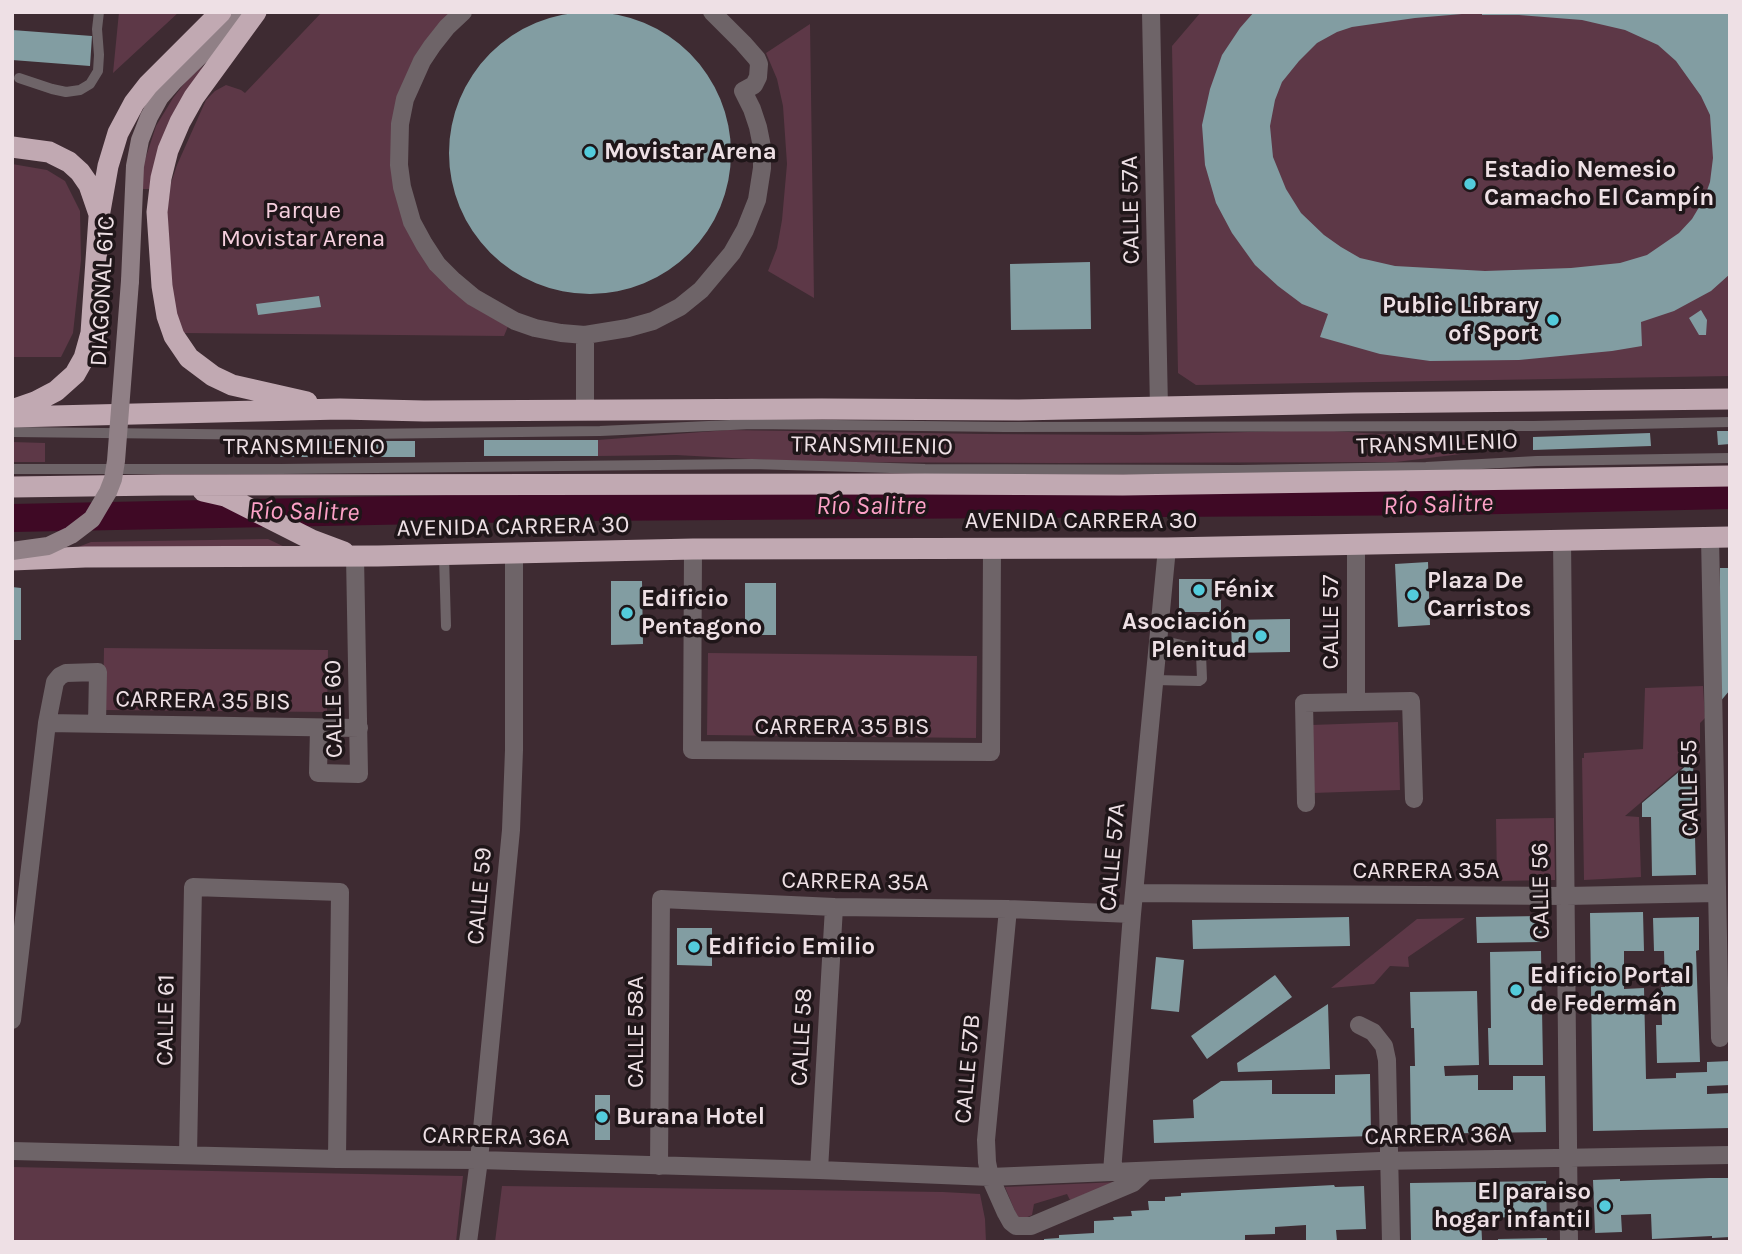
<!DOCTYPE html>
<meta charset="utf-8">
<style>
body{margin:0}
#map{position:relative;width:1742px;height:1254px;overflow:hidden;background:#3e2b32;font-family:Karla,sans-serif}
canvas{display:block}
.frame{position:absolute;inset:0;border:14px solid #eee0e5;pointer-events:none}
</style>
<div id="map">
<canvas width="1742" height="1254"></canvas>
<div class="frame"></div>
</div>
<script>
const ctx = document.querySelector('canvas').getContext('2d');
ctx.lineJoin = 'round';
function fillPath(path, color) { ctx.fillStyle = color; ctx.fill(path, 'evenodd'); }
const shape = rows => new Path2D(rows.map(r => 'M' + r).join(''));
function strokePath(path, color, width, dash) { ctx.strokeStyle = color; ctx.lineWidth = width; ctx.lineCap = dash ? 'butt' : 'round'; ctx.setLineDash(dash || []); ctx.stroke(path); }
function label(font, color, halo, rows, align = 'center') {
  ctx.font = font + ' Karla,sans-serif'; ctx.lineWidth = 7; ctx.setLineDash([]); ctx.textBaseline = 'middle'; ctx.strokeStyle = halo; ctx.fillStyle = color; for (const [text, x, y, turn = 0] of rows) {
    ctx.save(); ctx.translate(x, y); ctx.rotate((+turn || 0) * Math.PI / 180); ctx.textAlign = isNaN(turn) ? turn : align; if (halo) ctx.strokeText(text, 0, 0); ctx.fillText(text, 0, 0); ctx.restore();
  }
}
fillPath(shape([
 [119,12,179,12,113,73],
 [322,12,460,12,408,100,404,185,439,262,513,314,504,336,182,333,174,315,167,213,171,183,177,165,206,100,215,91,226,85,241,90,245,93],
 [1201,12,1730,12,1730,376,1196,385,1178,373,1172,46],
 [810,24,814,298,768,271,777,248,782,220,787,164,783,106,777,79,766,53],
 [203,66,149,189,140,189,143,166,156,126,173,98,187,80],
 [12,164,47,170,65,181,80,211,81,260,73,333,61,357,12,357],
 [728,430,983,434,1139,435,1319,430,1469,440,1469,453,1396,462,1059,463,805,462,676,455,598,456,598,440],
 [12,442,45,443,45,462,12,462],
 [268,539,289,549,73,549,91,542],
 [104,648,328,650,327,712,103,710],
 [708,653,977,656,976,738,707,735],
 [1703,686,1705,718,1700,723,1700,752,1625,816,1639,817,1641,877,1584,880,1582,758,1584,758,1584,753,1643,749,1645,688],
 [1398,722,1400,790,1313,793,1311,725],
 [1554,818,1555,880,1497,881,1496,819],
 [1465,918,1408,957,1409,967,1390,966,1374,984,1331,988,1417,919],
 [12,1167,463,1176,456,1242,12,1242],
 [1118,1182,1070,1200,1067,1194,1034,1204,1032,1215,1023,1219,1017,1216,1005,1187],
 [502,1186,943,1192,980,1194,985,1219,986,1242,495,1242]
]), '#5d3847');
fillPath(shape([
 [1730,479,1730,509,1456,515,581,521,12,532,12,504,592,492]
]), '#3f0925');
fillPath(shape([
 '449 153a141 141 0 1 1 282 0a141 141 0 1 1-282 0Z',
 [1254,12,1462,12,1462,14,1415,18,1352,27,1337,32,1317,43,1299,61,1282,82,1275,100,1270,126,1273,157,1286,189,1301,213,1324,235,1341,247,1360,258,1395,266,1485,271,1571,268,1620,263,1647,255,1679,233,1692,219,1704,199,1710,182,1713,158,1710,115,1701,96,1676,61,1658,45,1625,30,1582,20,1519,15,1482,15,1482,12,1730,12,1730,274,1711,291,1674,311,1641,322,1642,346,1612,351,1519,360,1430,361,1380,354,1320,337,1328,314,1302,304,1278,286,1255,265,1232,233,1216,203,1205,165,1202,125,1210,89,1222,55,1240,28],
 [12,30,92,36,90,66,12,60],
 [1090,262,1091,329,1011,330,1010,264],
 [319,296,321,307,258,315,256,304],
 [1701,310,1707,320,1706,335,1699,335,1689,318],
 [1717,431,1730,431,1730,444,1718,445],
 [1650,433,1651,446,1533,450,1533,437],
 [484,440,598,440,598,456,484,456],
 [279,441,415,441,415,457,279,457],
 [1428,562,1430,625,1398,627,1395,564],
 [1720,568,1730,568,1730,690,1719,703],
 [1179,579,1221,579,1221,612,1179,612],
 [611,581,642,581,643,644,611,645],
 [745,583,776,583,776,635,745,635],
 [12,587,21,588,21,640,12,640],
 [1290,619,1290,652,1232,653,1231,620],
 [1693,760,1696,875,1652,876,1651,817,1642,817,1642,803],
 [1643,912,1644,951,1624,951,1624,989,1644,988,1646,1079,1676,1078,1676,1073,1707,1072,1707,1062,1730,1061,1730,1085,1707,1086,1707,1094,1730,1093,1730,1128,1593,1131,1590,913],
 [1541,916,1542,942,1477,943,1476,917],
 [1349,917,1350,946,1193,949,1192,920],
 [1699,917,1699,950,1696,951,1700,1062,1657,1063,1656,1025,1662,1025,1661,987,1665,987,1664,951,1654,951,1653,918],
 [677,928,712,928,712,966,677,965],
 [1541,951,1543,1065,1489,1065,1488,1028,1491,1028,1490,952],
 [1156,957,1184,960,1179,1012,1151,1009],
 [1275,975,1292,997,1207,1059,1191,1036],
 [1477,991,1479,1065,1444,1066,1445,1076,1478,1075,1478,1090,1513,1090,1513,1076,1545,1076,1546,1132,1411,1134,1410,1066,1415,1066,1414,1028,1411,1028,1410,992],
 [1328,1004,1330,1069,1238,1072,1237,1063],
 [1370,1074,1371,1136,1154,1143,1153,1120,1194,1118,1193,1100,1221,1081,1272,1080,1272,1094,1335,1094,1335,1075],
 [595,1095,610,1095,610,1140,595,1140],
 [1710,1178,1730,1178,1730,1237,1712,1238,1712,1236,1652,1239,1651,1214,1621,1215,1622,1232,1595,1233,1593,1180,1620,1179,1620,1181],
 [1546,1181,1547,1224,1516,1224,1516,1217,1481,1218,1482,1240,1411,1241,1410,1183],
 [1334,1185,1335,1187,1364,1186,1366,1229,1336,1230,1337,1241,1306,1242,1306,1225,1275,1227,1275,1234,1245,1235,1245,1242,1044,1242,1044,1239,1059,1238,1059,1235,1094,1233,1094,1221,1114,1220,1113,1217,1132,1216,1131,1211,1149,1210,1148,1201,1165,1201,1165,1197,1181,1196,1181,1193],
 [1547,1238,1547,1242,1498,1242,1498,1239]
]), '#829da2');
strokePath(shape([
 [19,78,52,89,66,92,80,90,90,84,98,71,99,55,97,29,99,12],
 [12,432,281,435,600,431,752,424,1005,427,1533,426,1730,422],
 [12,469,281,469,752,464,925,469,1239,470,1426,467,1537,461,1730,458],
 [444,555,446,626],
 [1154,680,1199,681,1202,679,1201,654,1195,648,1158,640]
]), '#6e6468', 10);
strokePath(shape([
 [463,12,447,27,432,46,422,61,405,99,400,124,399,165,402,187,412,222,424,244,437,264,454,281,473,297,515,321,535,328,561,333,585,335,628,328,653,321,680,307,701,290,732,253,745,230,757,200,762,168,762,147,758,127,752,109,743,91,754,85,758,77,759,64,757,59,743,43,712,12],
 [1151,12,1159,408],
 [585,335,585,410],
 [1710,537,1720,1038],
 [1562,539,1569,1242],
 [693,549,692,750,991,752,992,547],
 [1356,702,1356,543],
 [47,723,359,728],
 [319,728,318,773,359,774,355,556],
 [1306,803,1304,703,1411,701,1414,799],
 [1134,893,1566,896,1717,893],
 [1008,909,986,1140,987,1162,990,1177,1006,1213,1011,1222,1016,1226,1031,1226,1133,1183,1146,1171],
 [12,1020,47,723,55,682,60,676,66,673,98,672,97,724],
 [1359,1025,1373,1032,1384,1046,1387,1060,1391,1242],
 [12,1151,337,1159,479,1160,819,1170,990,1177,1380,1161,1730,1155],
 [188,1155,193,887,340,892,337,1159],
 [659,1166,661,899,834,907,1008,909,1132,914],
 [819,1170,834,907],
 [1112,1172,1132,914,1167,548],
 [468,1242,479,1160,511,830,514,750,514,553]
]), '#6e6468', 18);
strokePath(shape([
 [130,281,135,166,140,140,149,117,160,97,173,82,245,12]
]), '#908086', 18);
strokePath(shape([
 [256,12,194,97,180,122,168,150,161,178,157,212,162,286,167,316,174,336,189,358,213,376,232,385,307,402],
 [12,147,49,152,69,162,80,172,89,185,99,214],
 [12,410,35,402,56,391,75,374,84,358,91,333,99,217,108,166,118,133,134,103,148,85,221,12],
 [12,417,340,409,424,411,822,409,1019,410,1354,403,1730,399],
 [12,487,162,485,915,484,1123,485,1730,476],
 [203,491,225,496,312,540,344,552],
 [12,560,85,557,378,556,693,549,1167,548,1730,537]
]), '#c1a9b2', 21);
strokePath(shape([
 [12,551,48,546,71,535,92,519,108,492,113,479,116,461,130,281]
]), '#908086', 18);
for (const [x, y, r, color] of [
 [590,152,7,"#53cbdb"],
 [1470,184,7,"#53cbdb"],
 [1553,320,7,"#53cbdb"],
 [1199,590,7,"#53cbdb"],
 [1413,595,7,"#53cbdb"],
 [627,613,7,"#53cbdb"],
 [1261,636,7,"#53cbdb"],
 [694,947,7,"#53cbdb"],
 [1516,990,7,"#53cbdb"],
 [602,1117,7,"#53cbdb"],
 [1605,1206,7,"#53cbdb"]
]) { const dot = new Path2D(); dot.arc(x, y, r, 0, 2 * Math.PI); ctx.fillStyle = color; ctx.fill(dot); strokePath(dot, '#1f1619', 2.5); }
label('bold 24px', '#eee0e5', '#1f1619', [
 ["Movistar Arena",604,152],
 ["Estadio Nemesio",1484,170],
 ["Camacho El Campín",1484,198],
 ["Public Library",1539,306,"right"],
 ["of Sport",1539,334,"right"],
 ["Plaza De",1427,581],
 ["Carristos",1427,609],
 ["Fénix",1213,590],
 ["Edificio",641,599],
 ["Pentagono",641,627],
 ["Asociación",1247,622,"right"],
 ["Plenitud",1247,650,"right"],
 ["Edificio Emilio",708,947],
 ["Edificio Portal",1530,976],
 ["de Federmán",1530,1004],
 ["Burana Hotel",616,1117],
 ["El paraiso",1591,1192,"right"],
 ["hogar infantil",1591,1220,"right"]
], 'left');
label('24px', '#eee0e5', '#1f1619', [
 ["CALLE 57A",1131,210,-91],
 ["DIAGONAL 61C",103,291,-87],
 ["TRANSMILENIO",1437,444,-2],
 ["TRANSMILENIO",872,446,1],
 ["TRANSMILENIO",304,447],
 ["AVENIDA CARRERA 30",1081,521],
 ["AVENIDA CARRERA 30",513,527,-1],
 ["CALLE 57",1331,622,-90],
 ["CARRERA 35 BIS",203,701,1],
 ["CALLE 60",334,709,-91],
 ["CARRERA 35 BIS",842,727],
 ["CALLE 55",1690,788,-91],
 ["CALLE 57A",1113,857,-85],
 ["CARRERA 35A",1426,871],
 ["CARRERA 35A",855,882,1],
 ["CALLE 56",1541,891,-91],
 ["CALLE 59",480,896,-85],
 ["CALLE 61",166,1020,-89],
 ["CALLE 58A",636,1032,-90],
 ["CALLE 58",802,1037,-87],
 ["CALLE 57B",968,1069,-85],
 ["CARRERA 36A",1438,1136,-1],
 ["CARRERA 36A",496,1137,1]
]);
label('24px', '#f6cfde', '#1f1619', [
 ["Parque",303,211],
 ["Movistar Arena",303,239]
]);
label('italic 26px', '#fda1c7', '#1f1619', [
 ["Río Salitre",1438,505,-2],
 ["Río Salitre",871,507],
 ["Río Salitre",304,512,1]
]);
</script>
